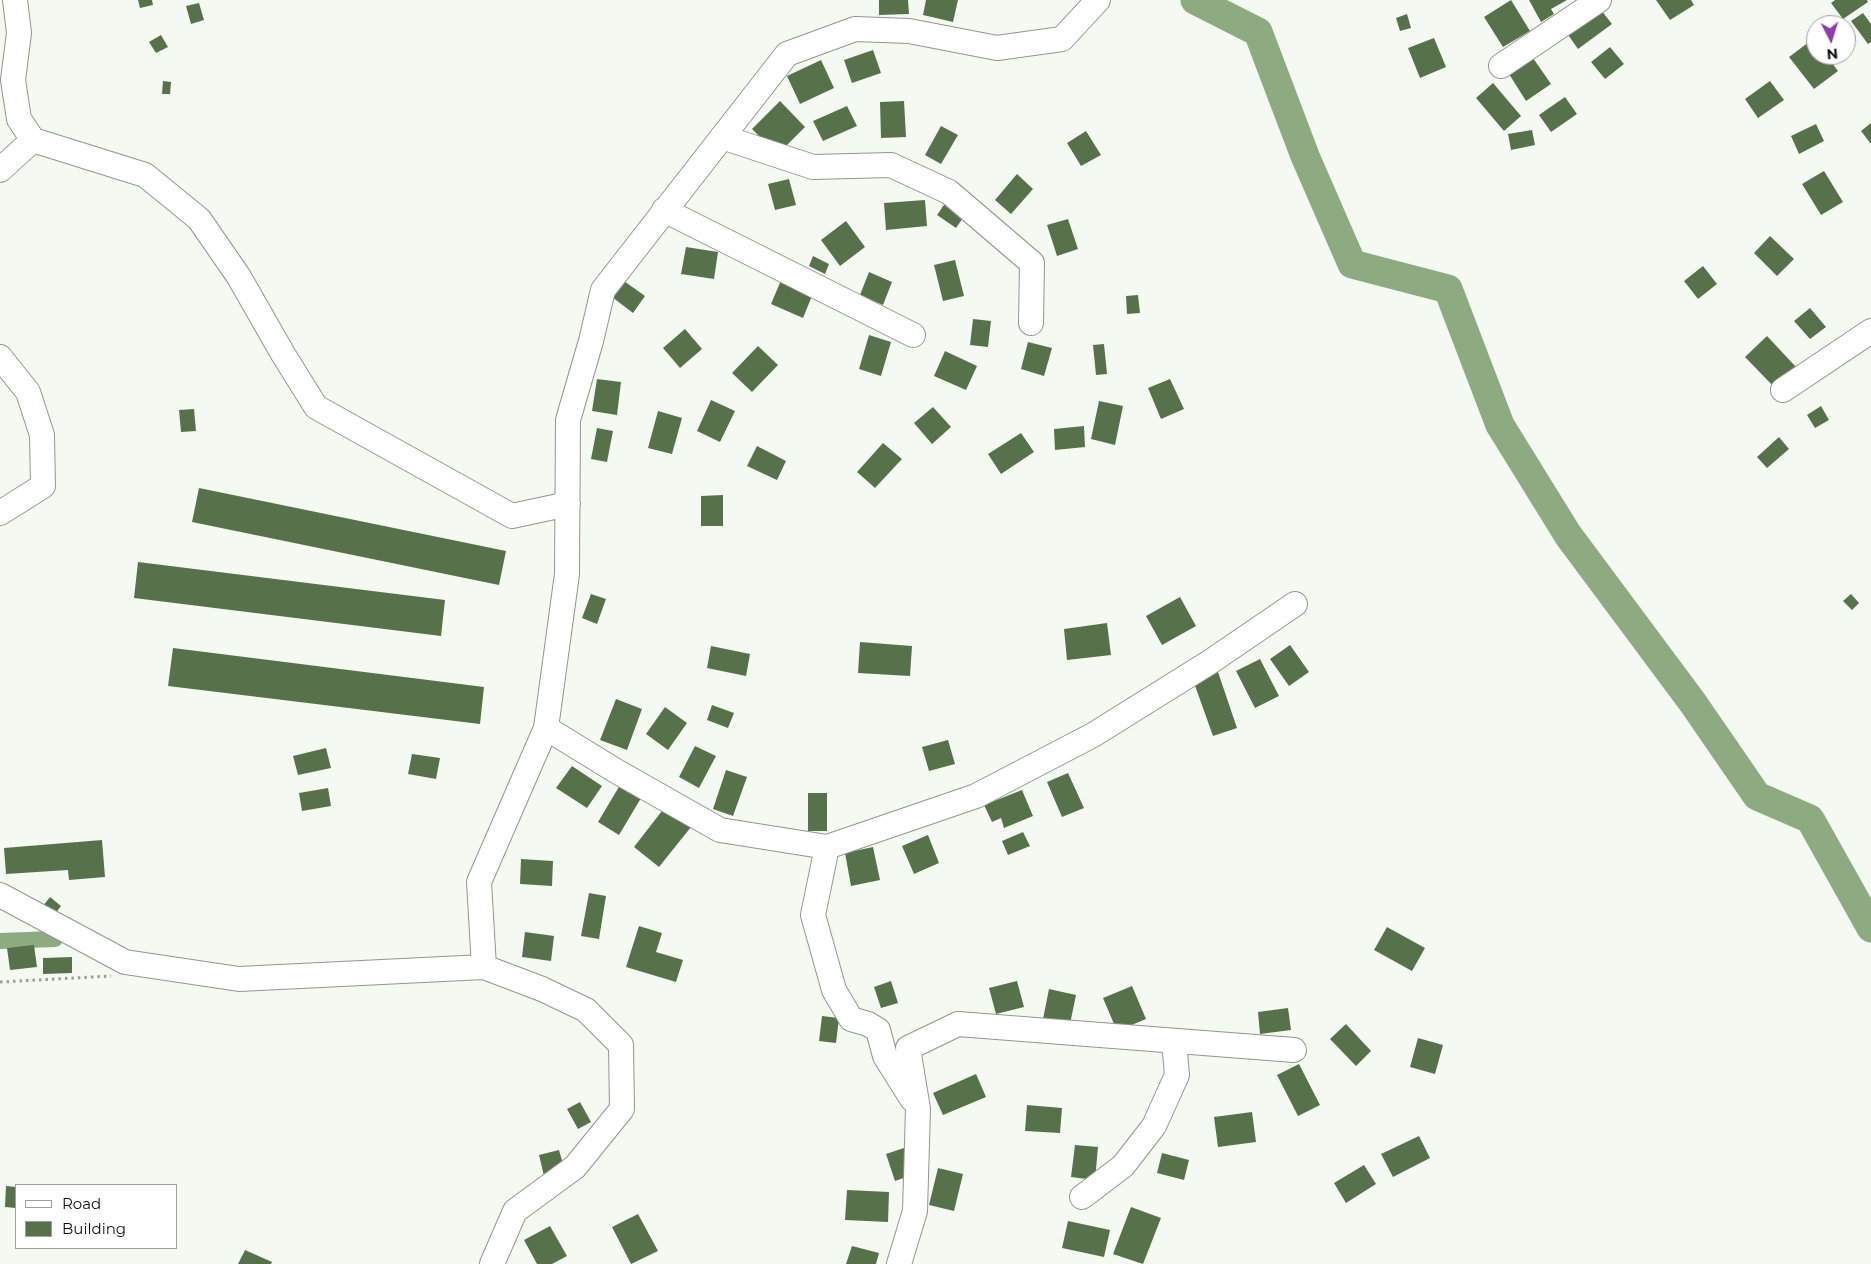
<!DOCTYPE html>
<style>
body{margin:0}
#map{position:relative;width:1871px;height:1264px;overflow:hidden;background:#f4faf2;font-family:Montserrat,sans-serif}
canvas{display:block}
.legend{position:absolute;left:15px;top:1184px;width:162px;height:65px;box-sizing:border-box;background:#fff;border:1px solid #9e9f9e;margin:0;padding:6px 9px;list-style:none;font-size:15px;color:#0d0f0c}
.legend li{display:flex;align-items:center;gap:10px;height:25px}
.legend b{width:25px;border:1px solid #9e9f9e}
.north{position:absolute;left:1806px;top:15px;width:50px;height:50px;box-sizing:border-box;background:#fff;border:1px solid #9e9f9e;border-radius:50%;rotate:175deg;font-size:14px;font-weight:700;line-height:20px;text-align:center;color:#0d0f0c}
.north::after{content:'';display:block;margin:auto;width:18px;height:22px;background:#8e3dad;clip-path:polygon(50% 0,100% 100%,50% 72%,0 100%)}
</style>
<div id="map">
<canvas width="1871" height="1264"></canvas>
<ul class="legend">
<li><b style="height:6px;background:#fff"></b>Road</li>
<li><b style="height:14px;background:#57724a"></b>Building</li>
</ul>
<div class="north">N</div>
</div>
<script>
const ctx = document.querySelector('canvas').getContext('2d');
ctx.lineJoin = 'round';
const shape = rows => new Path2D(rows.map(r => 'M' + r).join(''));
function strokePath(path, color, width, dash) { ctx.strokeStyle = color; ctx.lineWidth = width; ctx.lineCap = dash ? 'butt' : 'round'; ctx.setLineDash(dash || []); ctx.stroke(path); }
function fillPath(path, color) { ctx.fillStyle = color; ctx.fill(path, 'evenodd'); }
strokePath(shape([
 [0,941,55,939]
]), '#8daa80', 16);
strokePath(shape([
 [1195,0,1258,32,1305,156,1352,264,1448,289,1500,425,1568,535,1693,703,1757,796,1810,819,1871,928]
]), '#8daa80', 29);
fillPath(shape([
 [138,0,152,0,153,5,140,8],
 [879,0,908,0,909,14,879,15],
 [926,0,958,0,953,22,923,15],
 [1511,0,1530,31,1503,47,1484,17],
 [1529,0,1567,0,1551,9,1554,14,1541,22],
 [1656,0,1691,0,1694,5,1670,20],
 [1835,0,1867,0,1868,2,1843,19,1831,3],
 [199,3,204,20,191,24,186,6],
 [1597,5,1612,24,1578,49,1564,29],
 [1863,13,1871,24,1871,42,1868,44,1851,21],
 [1407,14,1411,28,1400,31,1396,18],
 [161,35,168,47,156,53,149,42],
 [1434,38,1446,67,1420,78,1408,48],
 [1813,39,1816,43,1816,55,1826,55,1838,71,1814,89,1789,57],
 [1610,47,1624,64,1605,79,1591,62],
 [873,50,881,73,852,83,844,60],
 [1533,58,1551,84,1526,101,1509,74],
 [821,60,834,88,800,104,787,76],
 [163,81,171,82,170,94,162,94],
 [1770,81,1784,100,1758,118,1745,99],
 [1493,83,1521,116,1504,131,1476,98],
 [1565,97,1577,114,1551,132,1539,115],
 [780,101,805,127,785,147,783,144,775,152,752,129],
 [904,101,906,137,881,138,880,102],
 [847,106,857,126,823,141,813,121],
 [1871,123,1871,144,1861,131],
 [1816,124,1824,141,1799,154,1791,136],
 [941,126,958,135,941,164,925,155],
 [1532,130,1535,145,1511,150,1508,134],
 [1086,131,1101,155,1081,166,1067,143],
 [1824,171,1843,202,1821,215,1802,184],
 [1017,174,1033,189,1011,214,995,200],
 [789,179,796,205,775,210,768,184],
 [925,200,927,226,886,230,884,203],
 [946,202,965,215,956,228,937,215],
 [1068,219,1078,249,1057,256,1047,225],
 [846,221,865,247,840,266,821,240],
 [1770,236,1794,259,1777,276,1754,253],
 [686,247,718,252,714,279,681,274],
 [813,256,829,264,825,274,809,266],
 [955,260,964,296,943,301,934,265],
 [1703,266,1717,284,1698,299,1684,281],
 [869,272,892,282,883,305,860,295],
 [782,278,814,291,803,318,771,304],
 [624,281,645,296,633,313,612,297],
 [1138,295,1140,313,1127,314,1126,296],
 [1810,308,1826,327,1810,339,1794,321],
 [973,319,991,321,988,347,970,345],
 [685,329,702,349,680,368,663,348],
 [869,335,891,342,881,376,859,369],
 [1767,336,1796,367,1774,387,1745,357],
 [1028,342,1052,348,1044,376,1021,369],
 [1104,344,1107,374,1096,375,1093,345],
 [758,346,778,365,752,392,732,373],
 [945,351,977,366,966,390,934,376],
 [597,379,621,382,617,415,592,411],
 [1170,379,1184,409,1161,419,1148,388],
 [711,400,735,411,720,442,697,431],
 [1099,401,1123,406,1115,445,1091,439],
 [1821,406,1829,420,1815,428,1807,415],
 [933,407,951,427,932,444,914,423],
 [194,409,196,431,181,432,179,410],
 [658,411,682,418,672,454,648,448],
 [1084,426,1085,447,1055,450,1054,429],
 [597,428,613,431,607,462,591,459],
 [1021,433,1034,452,1001,474,988,454],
 [1779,437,1789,449,1767,468,1757,457],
 [883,443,902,459,875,488,857,472],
 [757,446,786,461,777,480,747,466],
 [199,488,506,551,499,585,192,522],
 [723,495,723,526,701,526,701,496],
 [138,562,445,600,441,636,134,598],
 [591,594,606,599,597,624,582,618],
 [1851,594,1859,603,1852,610,1843,601],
 [1180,597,1196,626,1162,645,1146,616],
 [1107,623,1111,655,1067,660,1064,629],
 [860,642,912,646,910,676,858,673],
 [1290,645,1309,672,1289,686,1270,659],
 [711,646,750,654,746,676,707,668],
 [173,648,484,687,480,724,168,686],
 [1260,659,1279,696,1255,708,1236,671],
 [1218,672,1237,728,1213,736,1193,680],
 [616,699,642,709,627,750,600,740],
 [712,705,734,713,728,728,707,720],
 [665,707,687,723,668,750,646,734],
 [948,740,955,764,929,771,922,747],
 [695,746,716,756,699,788,679,777],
 [326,748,331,768,298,775,293,756],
 [412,754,440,758,436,779,408,774],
 [572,766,602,786,587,808,556,788],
 [726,770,747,777,733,816,713,809],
 [1068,773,1084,808,1062,817,1047,782],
 [623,780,644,793,619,835,598,822],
 [328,788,331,806,302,811,299,793],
 [1022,790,1033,816,1004,828,1001,818,992,822,984,805],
 [808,793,827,793,827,831,808,831],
 [665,807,691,827,659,867,634,847],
 [1023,832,1030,846,1008,855,1002,841],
 [928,835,939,863,914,874,902,846],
 [102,840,105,877,69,880,68,870,6,874,4,848],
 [873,847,880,880,851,886,845,853],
 [521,859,553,861,552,886,520,884],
 [589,893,606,896,599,939,581,936],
 [50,897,61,906,55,914,43,906],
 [639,926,662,933,656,952,683,960,676,982,626,967],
 [1387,927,1425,948,1412,971,1374,950],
 [525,932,554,936,551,961,522,957],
 [34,945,37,967,10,970,7,948],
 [72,957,72,973,43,974,43,958],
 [891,981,898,1003,881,1008,874,987],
 [1017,981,1024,1007,996,1014,989,988],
 [1132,986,1146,1019,1117,1031,1103,998],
 [1049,989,1076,995,1070,1024,1043,1019],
 [1288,1008,1291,1030,1260,1034,1258,1012],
 [822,1016,839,1018,836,1043,819,1041],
 [1346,1024,1371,1051,1356,1066,1330,1039],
 [1418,1038,1443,1045,1435,1074,1410,1067],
 [1299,1064,1320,1105,1298,1116,1277,1075],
 [976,1074,986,1097,943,1115,933,1093],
 [580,1102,591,1122,578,1129,567,1109],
 [1027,1105,1062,1108,1060,1133,1025,1131],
 [1252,1112,1256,1142,1218,1147,1214,1117],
 [1419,1136,1430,1158,1393,1177,1381,1154],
 [1075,1145,1098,1147,1095,1180,1071,1177],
 [904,1148,912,1175,895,1181,886,1154],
 [559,1150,565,1171,544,1176,539,1155],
 [1162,1153,1189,1160,1184,1180,1157,1173],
 [1364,1165,1376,1184,1346,1203,1334,1183],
 [938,1168,963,1174,954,1211,929,1205],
 [6,1186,16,1187,16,1208,5,1207],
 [847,1190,889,1192,888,1222,845,1220],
 [1131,1207,1161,1218,1143,1264,1113,1254],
 [638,1214,658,1251,631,1264,612,1227],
 [1068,1221,1110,1230,1104,1257,1062,1248],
 [550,1226,567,1256,552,1264,537,1264,524,1240],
 [852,1246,879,1253,876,1264,846,1264],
 [245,1250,272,1262,271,1264,238,1264]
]), '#57724a');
const minor = shape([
 [15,0,19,33,13,80,19,119,33,140,145,175,199,219,239,277,283,354,316,407,512,516,568,504],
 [1501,66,1599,0],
 [722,137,813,167,891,165,949,192,1032,263,1031,323],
 [0,170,33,140],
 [664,210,913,335],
 [0,357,28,392,42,435,43,486,0,513],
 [1783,390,1871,331],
 [546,728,616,771,720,830,827,847,976,796,1093,735,1210,662,1295,604],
 [827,847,813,915,834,990,851,1019,868,1024,878,1030,885,1056,912,1099],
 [0,895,125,962,239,979,484,967,542,989,586,1010,621,1045,622,1109,575,1167,515,1211,492,1264],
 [484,967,479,882,546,728,567,574,568,420,591,341,603,290,787,54,855,29,909,31,997,48,1062,39,1098,0],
 [1082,1197,1123,1166,1154,1126,1177,1075,1174,1041],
 [899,1264,915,1211,918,1109,908,1048,958,1024,1294,1050]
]);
strokePath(minor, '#91968f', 26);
strokePath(shape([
 [0,982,111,976]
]), '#9a9e98', 3, [2.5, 4]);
strokePath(minor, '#fff', 24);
</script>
